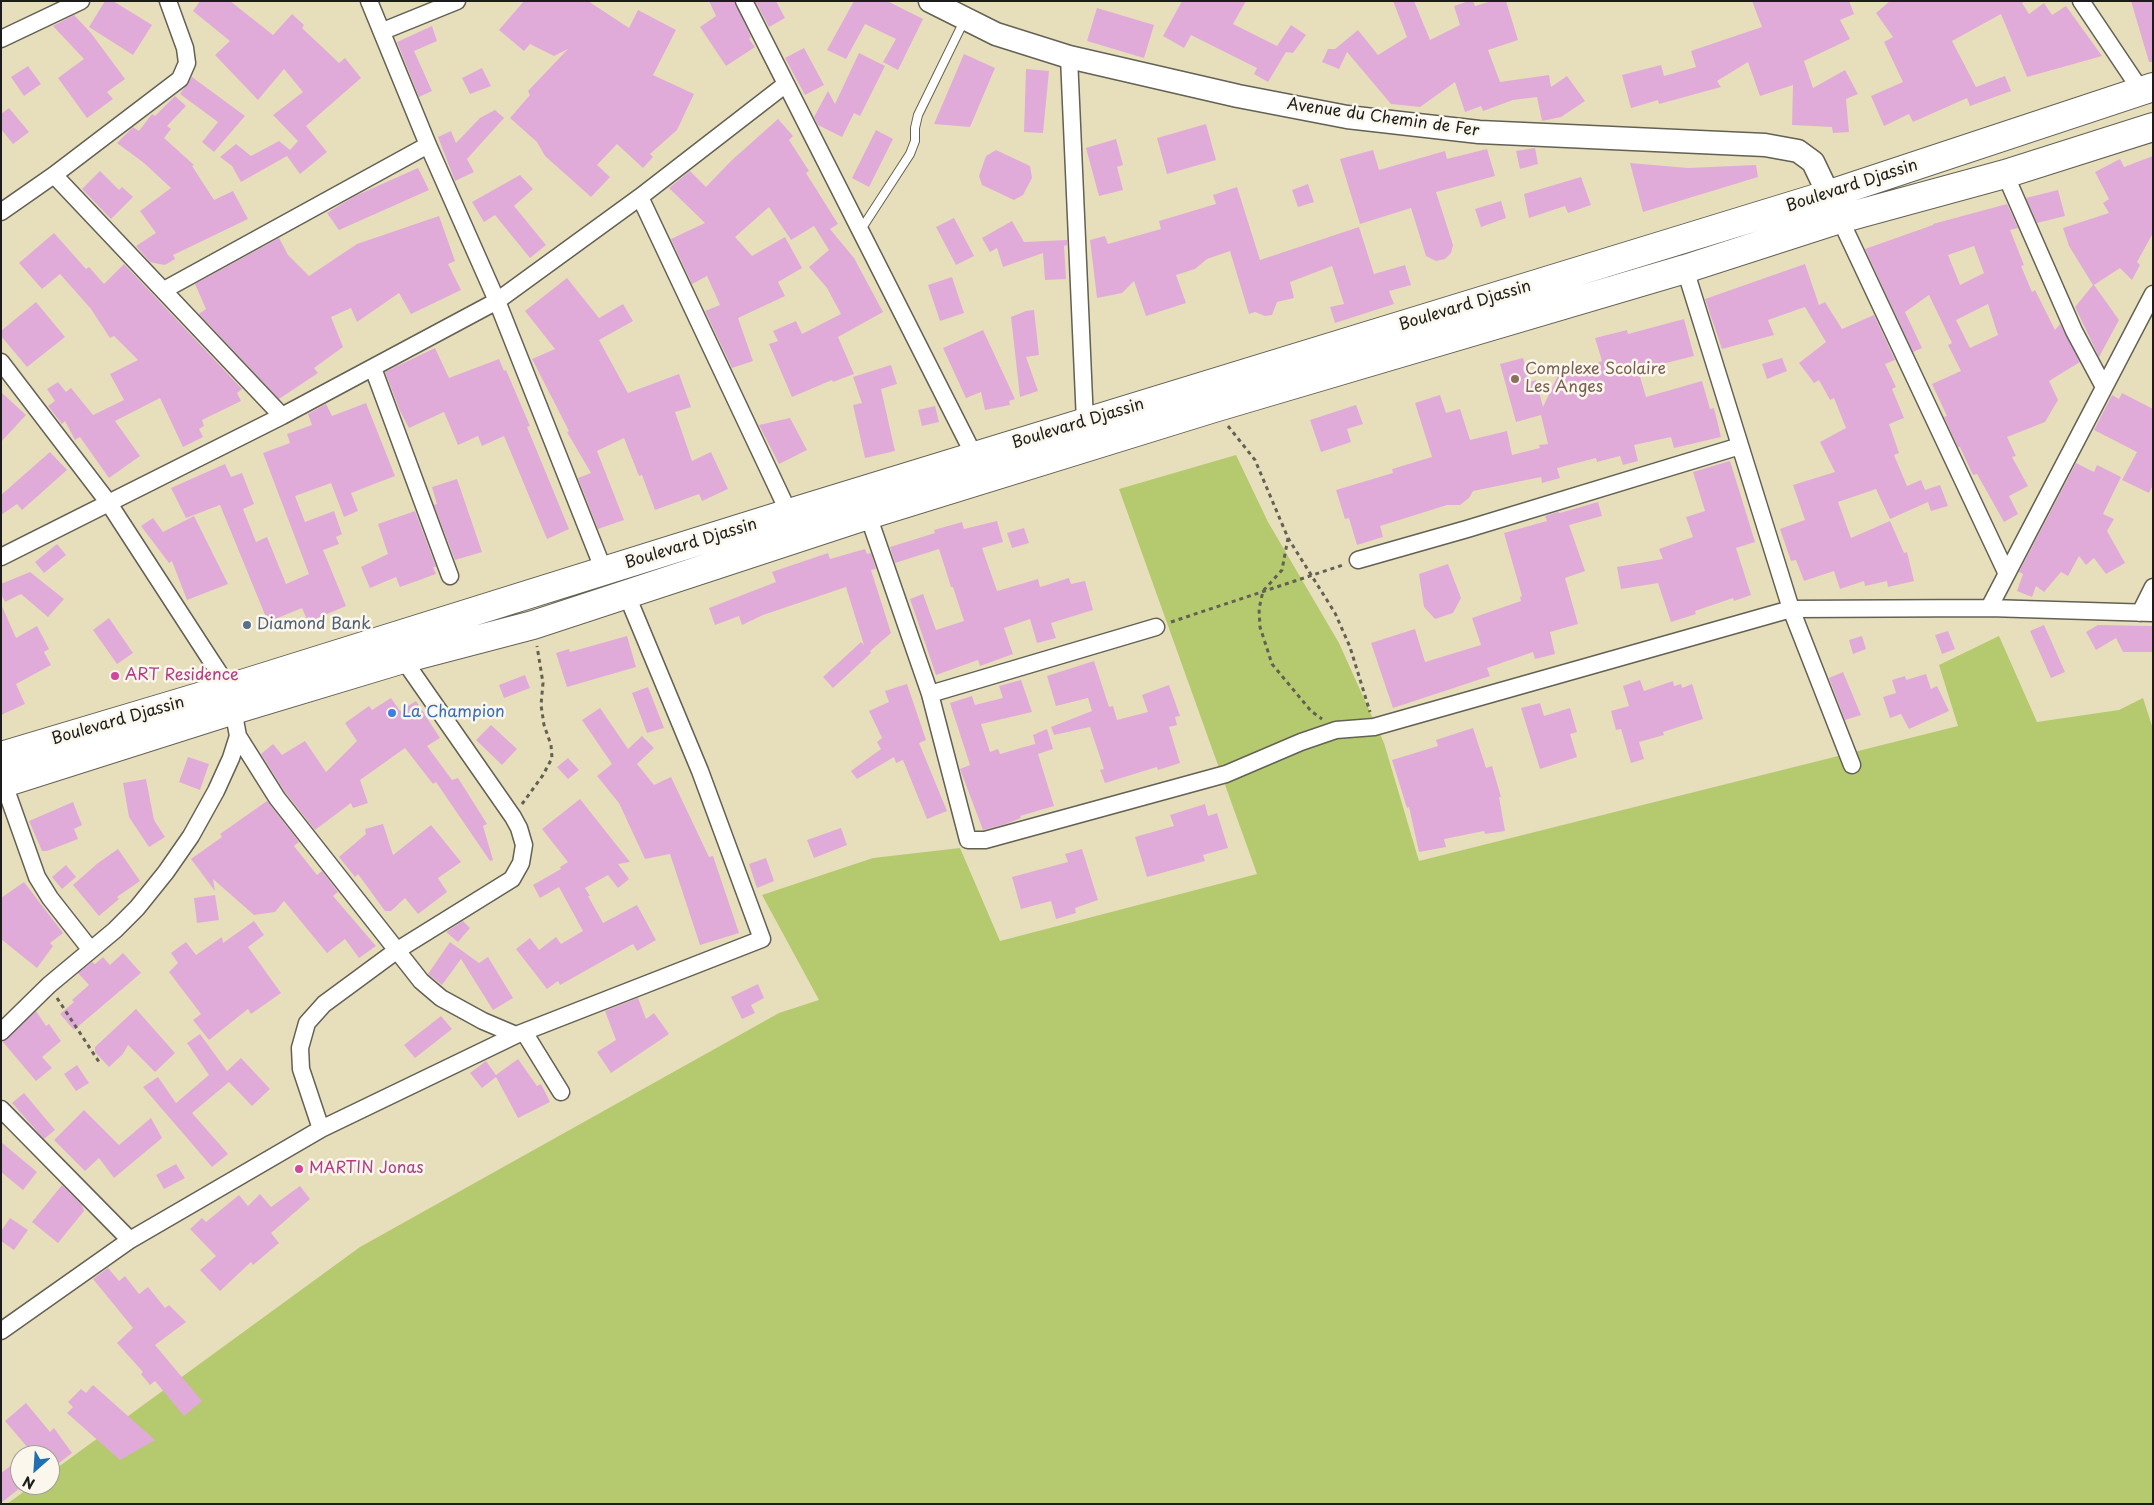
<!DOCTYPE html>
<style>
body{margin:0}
#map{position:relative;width:2154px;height:1505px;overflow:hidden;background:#e7dfbb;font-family:"Playpen Sans",sans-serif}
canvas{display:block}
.frame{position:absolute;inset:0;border:2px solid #1c1c1c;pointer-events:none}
.north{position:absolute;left:10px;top:1445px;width:50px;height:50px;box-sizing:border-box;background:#fbf7ec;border:1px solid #a29f99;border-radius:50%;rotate:206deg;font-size:14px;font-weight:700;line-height:20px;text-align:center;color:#1c1c1c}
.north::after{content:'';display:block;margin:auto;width:18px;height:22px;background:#1f6fb2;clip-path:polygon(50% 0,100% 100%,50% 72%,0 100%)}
</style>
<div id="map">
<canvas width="2154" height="1505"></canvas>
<div class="frame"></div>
<div class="north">N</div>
</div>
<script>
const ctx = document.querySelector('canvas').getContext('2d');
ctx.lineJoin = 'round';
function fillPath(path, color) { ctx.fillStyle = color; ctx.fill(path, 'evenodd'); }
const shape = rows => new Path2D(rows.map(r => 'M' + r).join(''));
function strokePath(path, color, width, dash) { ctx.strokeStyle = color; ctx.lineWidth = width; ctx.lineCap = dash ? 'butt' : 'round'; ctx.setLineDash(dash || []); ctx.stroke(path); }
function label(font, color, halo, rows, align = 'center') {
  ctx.font = font + ' "Playpen Sans",sans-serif'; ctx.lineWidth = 5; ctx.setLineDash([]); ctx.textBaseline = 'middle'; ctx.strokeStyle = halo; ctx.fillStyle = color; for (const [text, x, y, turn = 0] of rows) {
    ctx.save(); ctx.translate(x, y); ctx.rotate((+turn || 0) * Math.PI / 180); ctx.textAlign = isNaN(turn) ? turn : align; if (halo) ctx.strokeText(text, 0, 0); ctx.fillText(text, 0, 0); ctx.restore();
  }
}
fillPath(shape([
 [1236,455,1268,522,1339,643,1384,743,1419,861,1958,726,1939,665,1999,636,2037,722,2119,710,2143,698,2153,729,2153,1504,7,1504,33,1485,50,1485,50,1473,360,1247,779,1013,819,1000,762,895,873,858,960,848,1000,941,1257,874,1119,489]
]), '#b5ca6e');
fillPath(shape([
 [105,1,113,1,152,25,133,55,89,27],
 [200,1,230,1,273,35,292,14,304,25,302,28,339,63,345,58,361,78,306,126,327,152,300,174,287,156,241,182,232,166,220,157,236,144,251,156,279,141,290,150,298,141,273,115,303,92,284,69,258,100,215,55,230,41,193,11],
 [524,1,588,1,629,28,638,10,676,30,653,75,694,94,677,130,650,154,653,157,643,168,617,144,597,165,610,177,591,197,545,156,537,142,510,118,530,95,528,91,568,49,554,56,530,44,524,51,499,30],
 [709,1,734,1,751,37,749,39,755,47,726,66,700,27,716,16],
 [755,1,776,1,785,18,769,27],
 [854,1,887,1,923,19,898,70,883,62,896,39,865,24,846,59,827,50],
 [1182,1,1246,1,1233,24,1277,46,1291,25,1306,35,1293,53,1286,52,1268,82,1254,74,1257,68,1191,35,1184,48,1163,36],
 [1393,1,1414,1,1430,40,1460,25,1454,6,1469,1,1473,1,1475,6,1492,1,1506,1,1518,40,1488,50,1500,82,1549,75,1551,87,1567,76,1585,101,1561,117,1542,121,1537,97,1513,100,1483,111,1481,106,1465,112,1455,82,1420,107,1391,104,1347,52,1339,69,1322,62,1328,49,1335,49,1358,30,1378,55,1407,37],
 [1752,1,1849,1,1854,14,1840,20,1850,39,1804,61,1813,88,1845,70,1858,94,1846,99,1849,132,1833,133,1832,127,1792,125,1793,85,1760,96,1748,62,1717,81,1721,87,1659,104,1658,100,1631,108,1622,75,1661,65,1664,76,1696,67,1691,51,1762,27],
 [1890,1,2025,1,2022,3,2029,14,2044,3,2052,15,2066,6,2102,56,2027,77,2001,14,1952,41,1976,87,2005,76,2011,91,1970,106,1967,98,1913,122,1909,114,1884,126,1871,96,1903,82,1884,42,1893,37,1876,13],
 [2131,1,2153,1,2153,62,2149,62],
 [1097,8,1154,25,1144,58,1087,41],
 [74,15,91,33,125,79,107,92,113,99,87,118,58,78,84,59,53,26],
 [432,26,437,41,414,51,432,91,419,97,397,42],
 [804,48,824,85,805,95,785,58],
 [859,53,885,66,860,116,854,113,842,137,818,125,814,117,828,91,835,104],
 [964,54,995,68,970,127,934,124],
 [28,66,41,84,24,96,11,77],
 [482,68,491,86,470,94,462,78],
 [1026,69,1049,71,1043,133,1024,132],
 [192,77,245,116,214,152,202,142,218,122,180,94],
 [175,96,186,106,167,126,171,129,164,138,194,165,192,166,214,200,233,191,248,219,173,255,175,259,165,265,159,264,150,262,136,246,156,233,140,211,171,188,144,163,117,143,133,127,139,131,152,114,155,116],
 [9,108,29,132,13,144,1,129,1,114],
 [495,110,504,118,467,159,474,172,455,181,438,137,451,131,456,143,480,118],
 [778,119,793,136,789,140,809,171,806,173,838,224,830,229,854,258,883,312,838,337,854,374,833,382,832,380,792,397,769,344,778,341,773,331,796,321,802,334,841,314,827,288,809,267,829,250,814,226,791,240,769,207,735,237,752,256,785,237,802,268,778,282,785,296,738,318,753,361,732,368,705,311,720,305,707,276,692,284,671,239,705,223,669,188,690,171,706,187,731,161],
 [1206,124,1216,160,1167,174,1157,138],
 [876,130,893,139,869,187,852,178],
 [1116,139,1123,165,1117,167,1123,190,1099,196,1086,148],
 [1535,148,1538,164,1520,169,1516,151],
 [1487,149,1495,176,1436,192,1453,245,1451,253,1445,259,1436,261,1426,256,1411,208,1360,224,1340,159,1373,150,1379,170,1445,151,1447,159],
 [996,150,1030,166,1032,178,1023,195,1014,200,982,185,979,176,986,156],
 [2153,156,2153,233,2137,262,2140,265,2132,280,2120,268,2094,285,2119,320,2099,357,2075,307,2093,285,2069,246,2063,228,2109,213,2103,203,2109,199,2095,172,2120,159,2124,167],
 [1630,163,1688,168,1756,165,1758,177,1643,212],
 [418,168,429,190,339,230,327,213,355,196],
 [100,171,119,190,122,187,133,197,111,219,82,189],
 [520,175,533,189,514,206,546,245,530,258,495,215,484,222,472,202],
 [1581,177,1591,205,1568,213,1565,206,1529,218,1524,194],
 [1308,184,1314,202,1298,207,1292,190],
 [1237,187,1260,260,1359,227,1374,274,1405,265,1411,285,1389,291,1394,304,1335,323,1330,307,1344,304,1332,266,1290,282,1294,298,1277,302,1272,315,1265,316,1255,312,1249,314,1230,251,1207,259,1195,269,1176,275,1186,303,1146,316,1134,281,1122,293,1097,298,1090,240,1105,236,1108,244,1161,229,1159,221,1216,204,1213,195],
 [2058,190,2065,216,2037,223,2026,198],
 [1501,201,1506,218,1481,227,1475,209],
 [2007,204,2018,228,2010,230,2024,265,2021,266,2032,292,2035,290,2055,330,2060,324,2080,362,2049,381,2058,400,2045,422,2007,437,2016,456,2012,457,2028,486,2009,496,2018,514,2004,522,1977,474,1973,475,1960,447,1958,447,1944,417,1947,416,1932,384,1961,371,1948,345,1952,343,1929,295,1905,312,1922,348,1913,352,1865,249,1933,225,1933,224],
 [1974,246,1984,273,1960,285,1948,255],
 [1988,304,1998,335,1970,348,1956,320],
 [439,216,455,261,448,264,461,290,411,314,399,293,357,322,351,308,331,317,343,347,314,368,318,373,279,399,199,314,206,309,195,284,279,238,288,255,309,276,357,244],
 [954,218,974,256,956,265,936,227],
 [1012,221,1024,242,1067,240,1067,245,1064,246,1066,279,1045,280,1043,253,1003,267,997,248,990,252,982,238],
 [54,233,86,269,89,267,104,284,124,264,242,389,237,393,241,401,202,420,204,426,199,429,203,437,183,447,160,398,115,421,140,456,109,478,80,437,75,440,65,421,62,424,48,406,55,401,47,389,58,382,66,392,71,388,93,415,124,400,110,374,138,360,114,336,110,338,91,309,60,274,42,289,19,263],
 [1805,264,1819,305,1825,302,1842,329,1874,315,1895,360,1885,364,1896,387,1892,389,1904,418,1889,424,1899,453,1894,455,1907,486,1921,480,1925,490,1940,485,1948,506,1931,511,1928,502,1890,519,1876,489,1838,502,1851,538,1890,521,1904,553,1907,552,1914,581,1888,587,1887,581,1865,586,1864,581,1840,589,1834,571,1804,581,1796,560,1791,561,1780,529,1805,520,1793,485,1835,472,1820,442,1846,428,1834,398,1830,400,1819,380,1814,383,1799,363,1826,342,1805,307,1768,320,1774,335,1722,349,1705,299],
 [952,277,964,313,940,321,928,285],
 [567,278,599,318,623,304,633,321,599,340,628,393,679,374,691,407,675,412,692,461,711,452,728,489,702,501,699,494,655,510,642,475,639,476,624,438,597,451,624,520,598,529,578,478,591,473,567,432,569,431,532,359,555,349,525,311],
 [36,302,65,337,27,367,1,336,1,331],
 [1034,310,1039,355,1026,357,1038,391,1020,397,1011,317,1026,311],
 [1684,319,1694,356,1638,370,1646,397,1702,381,1710,409,1714,408,1721,437,1674,448,1671,437,1634,445,1638,461,1623,465,1620,456,1597,462,1596,458,1557,468,1560,478,1542,483,1541,477,1473,491,1469,498,1460,505,1447,505,1380,526,1383,537,1357,545,1349,518,1345,519,1336,490,1393,473,1392,469,1432,457,1415,403,1440,395,1446,413,1460,409,1470,440,1507,431,1512,455,1540,448,1539,445,1548,444,1541,415,1516,422,1500,364,1523,358,1530,382,1536,380,1543,407,1561,369,1569,367,1578,371,1602,361,1595,338,1627,330,1628,334],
 [983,330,1015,399,1009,401,1010,405,985,410,981,392,966,398,943,348],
 [435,348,449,378,499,359,504,371,506,370,530,426,527,427,569,529,547,539,504,436,482,446,478,436,458,445,444,412,409,428,400,411,385,372],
 [1782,358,1787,371,1767,379,1762,364],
 [891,365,897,384,881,389,895,451,865,458,853,405,862,403,853,377],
 [1,392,26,415,1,442],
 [2122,393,2153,409,2153,485,2149,493,2122,480,2137,452,2094,430,2112,395,2119,399],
 [366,403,395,476,351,493,358,511,344,517,331,483,295,496,305,522,334,511,342,534,336,537,339,544,323,550,346,606,308,622,302,608,268,622,220,505,186,518,171,488,225,464,231,477,242,473,254,504,243,509,256,542,267,537,286,584,309,574,263,453,290,443,287,434,312,425,308,414,326,404,332,416],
 [1356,405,1363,424,1347,429,1351,442,1321,452,1310,420],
 [935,406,939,422,922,426,918,410],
 [790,418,807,450,779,464,759,425],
 [50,452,67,470,22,510,17,504,1,515,1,495],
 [1730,461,1755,542,1736,548,1751,595,1734,601,1733,598,1695,611,1696,614,1671,622,1658,583,1621,589,1617,567,1663,559,1659,549,1693,537,1686,517,1705,511,1693,472],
 [2076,463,2094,472,2097,465,2121,477,2103,514,2114,519,2107,531,2125,563,2106,574,2094,558,2086,565,2079,556,2068,576,2061,572,2044,592,2036,586,2032,597,2017,591,2023,574,2019,572],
 [457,479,482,552,455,560,434,505,437,504,432,487],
 [1598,502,1602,516,1569,525,1585,571,1565,578,1578,624,1550,632,1555,654,1535,659,1533,652,1487,668,1490,676,1393,708,1371,643,1415,629,1425,662,1481,645,1472,618,1521,601,1520,597,1522,596,1504,533,1547,521,1545,516,1558,512,1560,513],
 [415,511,436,567,433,567,436,574,400,587,396,577,370,588,361,567,388,554,378,524],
 [194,516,228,584,187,600,172,561,169,563,141,526,153,518,163,532],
 [997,521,1003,542,982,548,997,591,1038,579,1040,587,1069,578,1071,584,1085,581,1093,610,1051,623,1056,638,1037,643,1030,619,1004,628,1013,654,980,666,978,660,936,675,910,599,923,594,936,630,964,621,953,587,951,587,939,549,895,563,890,547,935,533,934,530,962,522,964,529],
 [1024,528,1029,543,1012,548,1007,533],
 [57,544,66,555,44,573,35,562],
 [865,549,867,554,871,553,876,569,871,570,891,633,870,651,871,653,833,688,823,677,861,642,864,645,846,587,763,615,742,625,739,616,715,625,709,608,776,582,772,572,828,553,830,559],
 [1448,564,1461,598,1453,613,1435,619,1424,607,1419,574],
 [30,572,64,599,48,617,21,594,5,602,1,594,1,584],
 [1,604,16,638,37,626,49,649,44,652,51,665,16,684,25,704,1,715],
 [109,618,133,653,117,664,93,630],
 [2044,625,2065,672,2051,678,2030,631],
 [2098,625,2153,626,2153,652,2123,652,2116,638,2096,650,2086,632],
 [1948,631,1955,649,1942,654,1935,635],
 [627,636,636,667,567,687,556,653,569,649,570,652],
 [1862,636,1866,649,1853,654,1849,640],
 [1094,661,1109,707,1113,706,1117,720,1148,712,1142,695,1169,685,1180,716,1175,717,1177,725,1169,727,1180,763,1158,770,1157,767,1105,783,1100,770,1104,769,1090,727,1054,735,1051,727,1092,711,1088,698,1056,706,1047,676],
 [1843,672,1861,715,1845,720,1829,678],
 [1926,674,1931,689,1937,686,1949,711,1909,729,1901,714,1890,718,1883,697,1896,693,1892,680,1905,676,1906,680],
 [525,675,530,688,504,698,499,685],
 [1021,680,1032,712,981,724,990,752,998,749,1000,754,1035,744,1036,746,1033,735,1047,729,1053,749,1038,754,1054,806,1020,816,1021,818,1006,824,983,830,960,769,970,765,950,703,972,696,975,705,1003,698,999,686],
 [1640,680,1644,691,1673,681,1674,686,1681,684,1682,688,1692,684,1703,719,1663,732,1664,735,1639,742,1644,759,1631,763,1621,729,1616,730,1611,711,1629,706,1623,686],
 [907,684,926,740,919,743,947,811,927,819,903,760,896,763,894,757,857,779,851,771,881,749,877,742,882,738,869,711,889,702,885,691],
 [648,687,664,728,647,733,632,693],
 [391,698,400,711,416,701,440,738,427,746,452,780,458,778,487,824,483,826,493,860,490,861,436,782,433,784,405,748,360,780,368,803,353,808,351,803,315,830,285,792,261,754,273,744,282,755,305,741,326,772,357,741,345,723,369,706,372,710],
 [1540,703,1544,716,1570,708,1577,732,1570,734,1577,757,1540,769,1521,708],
 [600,708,628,749,642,736,654,748,637,764,654,785,671,777,709,857,713,856,739,933,700,945,670,854,645,859,619,803,597,776,612,764,582,720],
 [491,725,517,749,502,765,476,740],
 [1473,728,1486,768,1492,766,1501,797,1499,797,1505,831,1485,834,1484,831,1444,839,1446,847,1419,852,1409,807,1407,808,1392,760,1438,746,1436,740],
 [188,757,209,764,200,790,179,782],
 [568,758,579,770,568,779,557,767],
 [146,779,154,820,165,837,149,847,129,817,123,783],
 [580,799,630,862,618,864,629,879,618,888,608,875,585,888,590,896,588,896,603,923,637,905,656,940,637,951,633,944,560,985,558,981,547,989,516,949,530,938,539,950,556,937,561,944,583,931,559,887,540,898,533,885,561,869,560,867,568,862,542,829],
 [267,801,299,842,294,846,317,875,322,871,338,892,333,896,376,946,359,958,345,939,327,953,284,901,275,912,254,915,213,879,215,891,191,859,222,837,220,834],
 [73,802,82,825,74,829,78,839,47,851,42,851,29,821],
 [1205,804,1208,816,1217,813,1228,848,1203,855,1205,861,1147,877,1135,837,1174,826,1170,815],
 [383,824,393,855,431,825,461,862,438,878,447,892,418,914,405,898,391,911,385,911,358,874,355,877,339,857,366,834,365,829],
 [841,828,847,845,814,858,807,840],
 [118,849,140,881,117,897,119,899,99,916,73,885,98,863],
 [1082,849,1098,900,1075,908,1076,913,1056,919,1051,901,1021,909,1012,877,1068,862,1065,854],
 [766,858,774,881,757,888,749,864],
 [66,865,76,877,62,889,52,877],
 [24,882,63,933,50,943,53,946,37,968,1,939,1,898],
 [215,895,219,920,197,923,194,898],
 [254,921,264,935,248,947,281,993,251,1014,248,1009,209,1040,193,1020,201,1014,169,972,178,963,171,953,186,942,196,955,222,937,223,943],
 [463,921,470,928,458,942,446,932],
 [450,942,479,963,488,957,513,998,493,1010,461,959,442,985,428,974],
 [123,953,141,973,74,1030,60,1014,74,1002,72,1000,89,985,78,973,92,962,95,964,103,957,110,965],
 [758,984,764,998,751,1005,755,1013,742,1019,731,997],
 [638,998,646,1019,654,1013,669,1034,611,1073,597,1052,616,1040,605,1011],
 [136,1009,175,1053,155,1072,128,1045,123,1054,109,1067,95,1052,95,1047],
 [36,1011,46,1026,49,1024,61,1041,42,1057,52,1068,36,1081,3,1042],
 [441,1016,452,1029,415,1058,404,1045],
 [200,1034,227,1071,241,1058,270,1089,252,1106,229,1082,192,1113,228,1154,212,1167,143,1087,158,1077,176,1103,209,1075,187,1043],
 [518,1059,537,1086,541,1084,550,1102,518,1118,496,1077,482,1088,470,1073,486,1061,496,1075],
 [77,1065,89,1083,76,1091,64,1074],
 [24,1093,55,1130,44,1139,12,1103],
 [84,1110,119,1145,151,1118,162,1138,114,1178,99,1158,85,1171,54,1140],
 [1,1142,37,1172,23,1190,1,1172],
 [176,1164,185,1178,164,1189,156,1175],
 [62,1185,82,1205,84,1211,58,1243,32,1222],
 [300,1186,310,1199,271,1233,279,1243,253,1265,251,1262,220,1291,200,1270,216,1256,190,1229,202,1218,206,1222,239,1195,248,1206,260,1194,271,1207],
 [10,1218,28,1230,14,1250,1,1241,1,1231],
 [108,1268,119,1281,125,1276,139,1294,148,1287,165,1308,169,1305,186,1322,155,1345,202,1401,184,1416,155,1381,150,1385,141,1374,143,1372,117,1343,133,1328,93,1279],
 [93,1385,155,1440,120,1460,67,1413,73,1407,68,1402,81,1389,86,1393],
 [26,1403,50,1432,54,1428,72,1453,50,1470,50,1455,34,1455,5,1421],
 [20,1459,20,1488,1,1503,1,1473]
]), '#e1abd9');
const lane = shape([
 [860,231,910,154,915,141,915,128,918,115,964,21]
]);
const street = shape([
 [369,1,428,145,497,301,604,571],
 [744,1,975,457],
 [2081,1,2142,92],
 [383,31,457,1],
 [1,39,81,1],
 [1069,57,1085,422],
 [2005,174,2074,331,2104,387],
 [54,175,282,416],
 [640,197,789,513],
 [1,212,54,175,180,79,187,63,185,48,168,1],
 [1840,219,2006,572],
 [1685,269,1791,609,1852,765],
 [164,290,428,145],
 [1,362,108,502,210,659,229,688,238,736,231,758,216,791,191,836,166,872,137,908,115,930,49,985,1,1032],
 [373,368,450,576],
 [868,515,930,694,968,840,985,840,1226,774,1301,742,1336,730,1374,727,1791,609,1989,608,2153,613],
 [1,557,282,416,497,301,640,197,786,84],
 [1358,560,1467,529,1740,446],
 [1989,608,2153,294],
 [2140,613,2153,587],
 [930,694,1156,627],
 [238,736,277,798,421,981,441,998,483,1021,516,1035],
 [4,784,37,877,50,898,90,949],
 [524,1032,561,1092],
 [1,1109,130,1240],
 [321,1129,301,1069,300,1048,307,1023,324,1004,396,951,512,879,521,863,524,845,519,828,513,817,403,659],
 [1,1331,130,1240,321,1129,516,1035,762,939,700,771,626,593]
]);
const secondary = shape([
 [930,1,996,34,1069,57,1238,96,1347,117,1479,132,1765,145,1798,151,1813,162,1836,210]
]);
const highway = shape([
 [1,756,229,688,789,513,1830,194,2153,87],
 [1,784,234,710,403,659,533,625,868,515,1214,408,1685,269,1840,219,2005,174,2153,127]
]);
strokePath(lane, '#636054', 10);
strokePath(street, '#636054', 19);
strokePath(secondary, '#636054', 25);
strokePath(highway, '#636054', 30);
strokePath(shape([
 [1228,426,1255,460,1288,538,1335,613,1350,647,1370,712],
 [1288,538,1282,570,1263,591,1259,609,1260,627,1272,664,1311,711,1322,719],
 [1171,622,1343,565],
 [522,804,543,775,552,758,551,745,544,725,541,705,543,683,537,646],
 [57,998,99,1062]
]), '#636054', 3, [4, 4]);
strokePath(lane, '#fff', 8);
strokePath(street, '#fff', 16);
strokePath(secondary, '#fff', 22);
strokePath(highway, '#fff', 28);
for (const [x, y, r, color] of [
 [1515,379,5,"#8d6e63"],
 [247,625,5,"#5c6f8a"],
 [115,676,5,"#d1479c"],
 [392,713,5,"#3f7fe0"],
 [299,1169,5,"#d1479c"]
]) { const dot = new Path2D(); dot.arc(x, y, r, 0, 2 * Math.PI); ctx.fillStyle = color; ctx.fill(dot); strokePath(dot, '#fbf7ec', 2); }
label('16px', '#1c1c1c', '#fbf7ec', [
 ["Avenue du Chemin de Fer",1383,118,8],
 ["Boulevard Djassin",1852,186,-18],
 ["Boulevard Djassin",1465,306,-17],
 ["Boulevard Djassin",1078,424,-17],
 ["Boulevard Djassin",691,544,-17],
 ["Boulevard Djassin",118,721,-16]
]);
label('16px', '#785e54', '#fbf7ec', [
 ["Complexe Scolaire",1525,370],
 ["Les Anges",1525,388]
], 'left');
label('16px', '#4e5e75', '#fbf7ec', [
 ["Diamond Bank",257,625]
], 'left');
label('16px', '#b23c85', '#fbf7ec', [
 ["ART Residence",125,676],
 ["MARTIN Jonas",309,1169]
], 'left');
label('16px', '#366cbe', '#fbf7ec', [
 ["La Champion",402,713]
], 'left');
</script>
